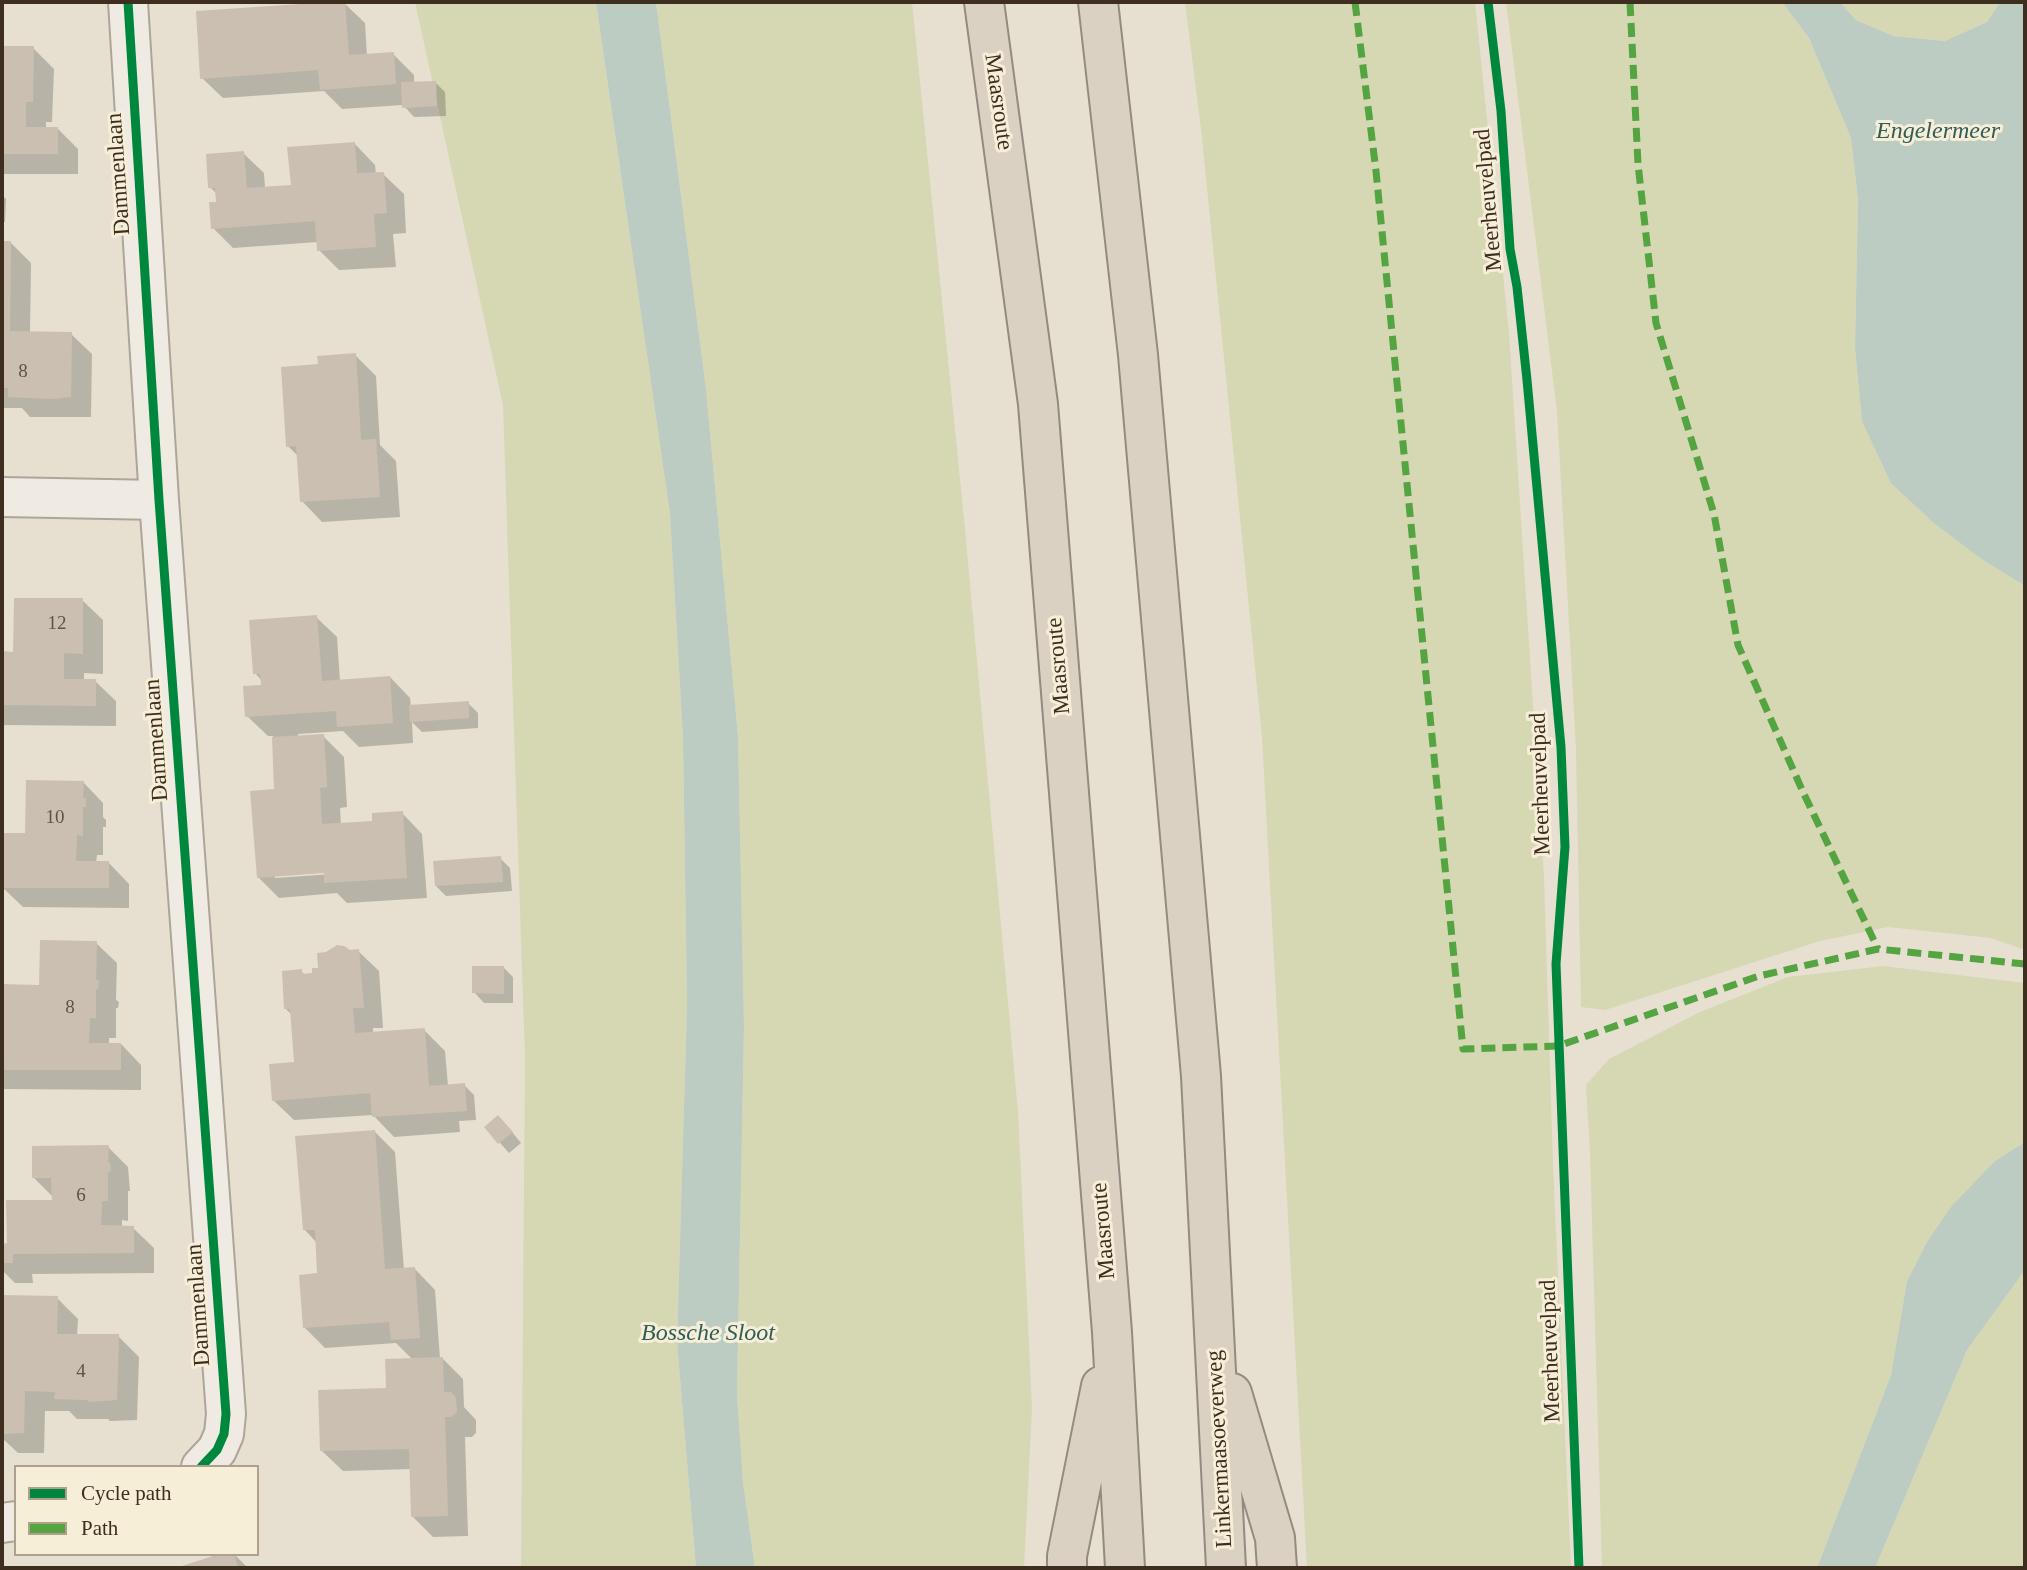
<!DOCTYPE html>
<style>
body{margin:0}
#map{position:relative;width:2027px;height:1570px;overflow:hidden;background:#e7e0d1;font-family:Georgia,serif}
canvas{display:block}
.frame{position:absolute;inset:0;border:4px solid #3d2e20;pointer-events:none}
.legend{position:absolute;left:14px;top:1465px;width:245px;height:91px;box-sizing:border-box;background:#f7eed8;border:2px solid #ada18e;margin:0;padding:9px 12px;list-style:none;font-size:21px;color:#3d2e20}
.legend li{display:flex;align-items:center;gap:14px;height:35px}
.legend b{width:35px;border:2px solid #ada18e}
</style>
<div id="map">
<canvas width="2027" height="1570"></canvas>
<div class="frame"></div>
<ul class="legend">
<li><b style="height:9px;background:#00873e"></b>Cycle path</li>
<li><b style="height:9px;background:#54a441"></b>Path</li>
</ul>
</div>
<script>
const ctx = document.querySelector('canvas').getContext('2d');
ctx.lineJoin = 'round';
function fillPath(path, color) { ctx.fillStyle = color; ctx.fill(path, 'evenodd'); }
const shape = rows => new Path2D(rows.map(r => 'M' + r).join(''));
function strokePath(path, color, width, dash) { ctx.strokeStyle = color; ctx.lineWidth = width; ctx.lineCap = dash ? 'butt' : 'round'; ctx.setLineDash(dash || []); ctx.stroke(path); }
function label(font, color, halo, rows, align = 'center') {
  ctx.font = font + ' Georgia,serif'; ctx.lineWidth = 6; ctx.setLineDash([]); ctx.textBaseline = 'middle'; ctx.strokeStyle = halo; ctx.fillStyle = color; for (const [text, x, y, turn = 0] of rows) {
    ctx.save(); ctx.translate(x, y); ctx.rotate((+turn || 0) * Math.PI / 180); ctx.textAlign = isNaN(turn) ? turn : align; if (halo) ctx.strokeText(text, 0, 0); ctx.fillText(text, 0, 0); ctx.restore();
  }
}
fillPath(shape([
 [415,2,596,2,670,514,683,738,687,1005,677,1342,696,1568,521,1568,525,1058,503,405],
 [656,2,912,2,965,529,1018,1112,1032,1408,1024,1568,755,1568,743,1482,737,1394,744,1026,738,736,706,389],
 [1185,2,1475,2,1509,333,1544,876,1553,1165,1571,1568,1307,1568,1262,737,1202,138],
 [1506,2,1782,2,1809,38,1851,138,1858,200,1855,348,1862,421,1983,560,2025,586,2025,950,1991,938,1888,927,1820,941,1605,1010,1581,1007,1576,749,1557,411],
 [1840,2,2000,2,1987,22,1945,41,1893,36,1856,20],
 [1883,966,2025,983,2025,1142,1995,1161,1927,1242,1907,1281,1891,1375,1817,1568,1602,1568,1590,1152,1586,1085,1609,1059,1700,1012,1788,977],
 [2025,1270,2025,1568,1875,1568,1967,1350]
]), '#d6d7b3');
fillPath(shape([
 [596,2,656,2,706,389,738,736,744,1026,737,1394,743,1482,755,1568,696,1568,677,1342,687,1005,683,738,670,514],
 [1782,2,1840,2,1856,20,1893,36,1945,41,1987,22,2000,2,2025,2,2025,586,1983,560,1934,523,1891,483,1862,421,1855,348,1858,200,1851,138,1809,38],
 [2025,1142,2025,1270,1967,1350,1875,1568,1817,1568,1891,1375,1907,1281,1927,1242,1951,1207,1995,1161]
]), '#bcccc2');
fillPath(shape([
 [344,3,365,23,367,56,393,54,414,75,414,83,435,82,445,92,446,116,414,117,403,105,342,109,324,91,223,98,202,78],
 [2,48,33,48,54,69,52,122,46,122,46,129,58,129,78,149,78,174,2,174],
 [355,144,375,165,376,174,383,174,404,194,406,233,393,234,396,267,339,270,319,250,318,242,233,248,213,228,218,204,217,194,210,187,243,153,264,173,265,188,293,186],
 [2,195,6,199,5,222,2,222],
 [2,242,10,242,31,263,30,333,71,334,92,354,91,417,30,417,22,408,2,408],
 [355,355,376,376,380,445,396,461,400,517,322,522,302,501,299,457,288,446,320,366],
 [82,600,103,620,103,674,84,673,84,681,95,681,116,701,116,726,2,725,2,653,15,653],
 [316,617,337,637,340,681,390,677,410,698,411,706,468,703,478,713,478,728,422,732,412,722,413,743,359,747,343,731,298,734,298,738,323,736,344,757,347,807,340,808,341,825,374,823,402,813,422,834,427,898,347,903,337,893,279,898,258,877,276,791,273,736,268,736,247,716,263,687,262,681,255,673],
 [332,870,333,874,275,878,275,875],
 [83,782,103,803,103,817,106,820,106,827,103,827,103,855,97,855,96,863,109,863,129,884,129,908,23,907,2,887,2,835,27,835],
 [500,858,510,868,512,891,446,896,436,886],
 [96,943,117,963,116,1000,119,1002,118,1008,116,1008,116,1038,109,1038,109,1044,121,1044,141,1065,141,1090,2,1089,2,986,41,986],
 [358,951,379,971,383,1028,373,1028,373,1033,424,1030,445,1051,448,1086,464,1085,474,1095,476,1120,459,1121,460,1132,394,1137,373,1115,294,1120,273,1100,296,1064,292,1015,286,1009,301,971,305,975,314,975,349,952],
 [503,967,513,977,513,1003,484,1003,474,992],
 [486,1127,508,1127,521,1143,509,1153],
 [375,1132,395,1152,404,1270,415,1269,435,1290,440,1359,443,1359,463,1379,464,1407,476,1420,476,1433,472,1437,465,1437,468,1536,433,1537,412,1516,411,1469,343,1471,322,1451,388,1390,413,1360,396,1343,325,1348,304,1327,319,1275,317,1243,304,1229],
 [108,1147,128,1167,130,1191,128,1191,128,1221,122,1220,122,1227,133,1228,154,1248,154,1273,32,1274,33,1283,15,1283,2,1270,2,1245,8,1245,53,1202,53,1197,34,1178],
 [2,1297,57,1298,78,1319,77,1336,118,1336,139,1357,137,1420,110,1421,108,1419,77,1419,69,1411,45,1411,44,1453,18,1453,2,1438],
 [234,1554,248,1568,184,1567]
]), '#0003');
fillPath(shape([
 [330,2,345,2,349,55,394,52,396,84,320,90,318,70,200,79,196,11],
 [2,46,34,46,33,102,26,102,26,127,58,127,58,154,2,154],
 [436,81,437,106,402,108,401,82],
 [355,142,357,173,384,172,387,213,374,214,376,247,317,251,315,221,211,229,209,202,216,202,215,188,208,188,206,154,244,151,247,188,291,185,287,147],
 [2,241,11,241,10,331,72,332,71,397,54,399,8,397,8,388,2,388],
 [356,353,361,440,376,439,380,497,300,502,296,446,286,447,281,367,318,364,317,356],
 [14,598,83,598,83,654,64,653,64,679,96,679,96,706,2,705,2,651,13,652],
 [317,615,322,681,390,676,393,723,337,727,336,711,245,717,243,686,261,685,260,674,253,674,249,620],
 [469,701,469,718,410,722,409,705],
 [324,734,327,787,320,788,322,824,372,821,372,813,403,811,407,878,324,883,324,873,257,878,250,791,274,789,272,737],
 [26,780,84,781,83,798,86,798,86,807,83,807,83,836,77,835,76,861,109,861,109,888,2,888,2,833,25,833],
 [501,856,503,882,435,886,433,861],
 [40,940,97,941,96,980,99,980,98,989,96,989,96,1018,90,1018,89,1043,121,1043,121,1070,2,1070,2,984,39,985],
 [337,945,344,946,350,950,359,949,364,1008,353,1008,355,1033,425,1028,429,1086,465,1083,467,1111,372,1117,370,1093,272,1101,269,1064,294,1062,290,1009,284,1009,282,971,302,969,302,974,312,973,312,968,318,968,317,953,326,952],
 [472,966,504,966,504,994,472,993],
 [498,1115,513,1132,498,1144,484,1127],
 [375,1130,385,1269,415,1267,420,1338,391,1340,389,1322,303,1328,299,1275,317,1273,315,1230,303,1230,295,1136],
 [109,1145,108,1163,110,1162,111,1171,108,1172,108,1201,102,1201,101,1225,134,1226,134,1253,13,1254,13,1263,2,1263,2,1244,7,1243,6,1200,52,1200,51,1178,32,1178,32,1146],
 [2,1295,58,1296,57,1334,119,1334,117,1400,88,1402,88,1400,54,1399,55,1392,25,1391,24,1433,2,1434],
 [443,1357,444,1392,451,1392,456,1398,457,1412,451,1417,445,1417,448,1516,411,1517,409,1449,320,1451,318,1390,386,1388,385,1359],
 [219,1554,234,1554,238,1568,183,1568,182,1566]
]), '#cbbfb2');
const street = shape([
 [128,2,159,500,226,1414,224,1434,217,1450,201,1467],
 [2,497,159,500],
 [2,1523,16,1521]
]);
const highway = shape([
 [984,2,1038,404,1112,1332,1125,1568],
 [1098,2,1138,355,1201,1076,1226,1568],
 [1232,1393,1275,1538,1277,1568],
 [1067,1568,1067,1556,1101,1386]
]);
strokePath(street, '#ada599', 42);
strokePath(highway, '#928b80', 42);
strokePath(street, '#efebe3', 38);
strokePath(highway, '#dad1c2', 38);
strokePath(shape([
 [1355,2,1376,171,1463,1049,1558,1046,1759,976,1878,949,2025,964],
 [1630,2,1638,164,1656,323,1714,514,1738,645,1803,792,1878,949]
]), '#54a441', 7, [14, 7]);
strokePath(shape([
 [128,2,159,500,226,1414,224,1434,217,1450,201,1467],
 [1488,2,1501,111,1510,249,1517,287,1527,380,1561,747,1565,847,1556,964,1579,1568]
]), '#00873e', 9);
label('19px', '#605244', null, [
 ["8",23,372],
 ["12",57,624],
 ["10",55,818],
 ["8",70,1008],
 ["6",81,1196],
 ["4",81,1372]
]);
label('23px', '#3d2e20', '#f7eed8', [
 ["Maasroute",998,102,82],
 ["Dammenlaan",119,174,-94],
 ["Meerheuvelpad",1489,200,-95],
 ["Maasroute",1059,666,-95],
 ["Dammenlaan",157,740,-94],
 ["Meerheuvelpad",1541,784,-92],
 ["Maasroute",1104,1231,-95],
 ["Dammenlaan",199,1305,-94],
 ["Meerheuvelpad",1551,1351,-92],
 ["Linkermaasoeverweg",1220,1449,-93]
]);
label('italic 24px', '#2f5d5a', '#f7eed8', [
 ["Engelermeer",1938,132],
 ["Bossche Sloot",708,1334]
]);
</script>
